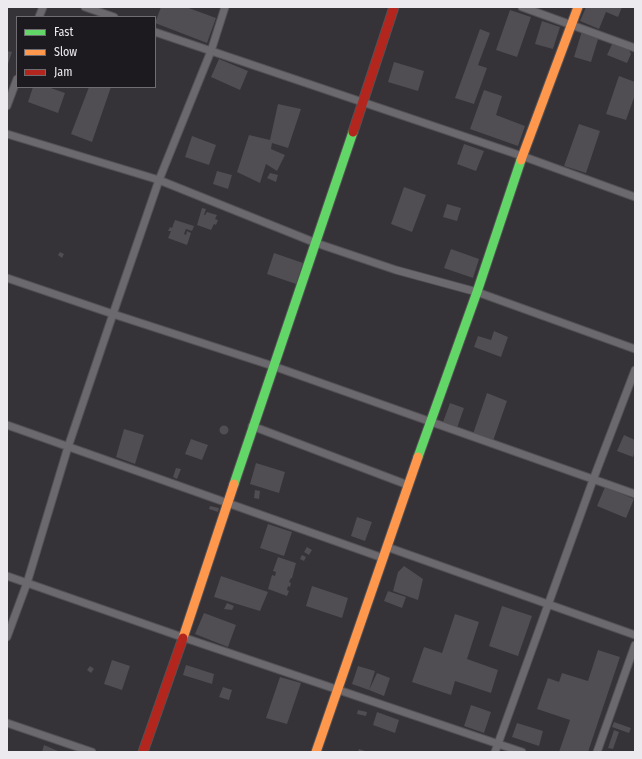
<!DOCTYPE html>
<style>
body{margin:0}
#map{position:relative;width:642px;height:759px;overflow:hidden;background:#353337;font-family:"Fira Sans Condensed",sans-serif}
canvas{display:block}
.frame{position:absolute;inset:0;border:8px solid #edeaef;pointer-events:none}
.legend{position:absolute;left:16px;top:16px;width:140px;height:72px;box-sizing:border-box;background:#1c1a1e;border:1px solid #706d72;margin:0;padding:5px 7px;list-style:none;font-size:12px;color:#edeaef}
.legend li{display:flex;align-items:center;gap:8px;height:20px}
.legend b{width:20px;border:1px solid #706d72}
</style>
<div id="map">
<canvas width="642" height="759"></canvas>
<div class="frame"></div>
<ul class="legend">
<li><b style="height:5px;background:#63d668"></b>Fast</li>
<li><b style="height:5px;background:#ff974d"></b>Slow</li>
<li><b style="height:5px;background:#b3261e"></b>Jam</li>
</ul>
</div>
<script>
const ctx = document.querySelector('canvas').getContext('2d');
ctx.lineJoin = 'round';
function fillPath(path, color) { ctx.fillStyle = color; ctx.fill(path, 'evenodd'); }
const shape = rows => new Path2D(rows.map(r => 'M' + r).join(''));
function strokePath(path, color, width, dash) { ctx.strokeStyle = color; ctx.lineWidth = width; ctx.lineCap = dash ? 'butt' : 'round'; ctx.setLineDash(dash || []); ctx.stroke(path); }
fillPath(shape([
 [161,7,186,7,216,18,207,43,155,23],
 [586,7,622,7,618,17,606,12,599,29,580,21],
 [510,10,531,17,517,57,496,50],
 [542,21,560,27,553,49,535,44],
 [480,29,490,33,478,65,487,68,474,104,455,98],
 [582,31,599,36,591,62,574,57],
 [613,42,628,47,631,54,627,63,607,55],
 [7,51,12,52,7,67],
 [219,59,248,71,240,90,211,77],
 [394,62,424,71,418,91,388,82],
 [619,76,635,82,635,95,626,120,606,114],
 [33,87,48,87,65,93,58,113,28,102],
 [89,87,111,87,92,142,71,134],
 [484,90,502,96,496,115,525,126,518,146,470,129],
 [278,104,301,109,288,148,272,143,271,149,285,155,277,171,266,164,260,183,237,172,249,135,270,140],
 [579,124,600,131,586,173,564,166],
 [192,136,216,145,209,165,185,157],
 [464,144,484,151,476,171,457,164],
 [217,171,232,175,228,189,213,184],
 [270,173,278,175,276,182,267,178],
 [404,187,426,195,412,232,391,224],
 [447,204,461,208,457,221,443,217],
 [202,208,206,209,204,215,205,215,207,212,217,215,215,219,218,220,216,225,214,224,211,230,197,225],
 [175,220,194,226,192,231,186,229,184,234,186,235,187,231,191,233,187,245,168,238,171,231,168,231,170,227,172,228],
 [451,249,479,259,473,278,444,268],
 [60,252,64,254,62,258,58,255],
 [274,253,303,263,296,284,267,274],
 [494,331,508,337,501,357,474,347,478,336,491,340],
 [487,393,507,401,493,441,473,434],
 [450,403,464,408,457,428,443,422],
 '219.5 430a4.5 4.5 0 1 1 9 0a4.5 4.5 0 1 1-9 0Z',
 [124,429,144,435,135,464,116,457],
 [624,435,635,440,635,451,633,457,617,451],
 [191,439,208,445,202,460,185,454],
 [256,463,285,472,279,493,250,484],
 [176,468,181,469,177,479,173,477],
 [605,487,634,499,626,518,597,506],
 [255,490,260,491,259,499,254,498],
 [210,506,219,508,218,512,209,509],
 [357,517,372,522,365,541,351,536],
 [268,524,292,532,284,556,260,548],
 [307,547,312,550,309,555,304,552],
 [302,555,306,557,304,561,300,559],
 [278,557,296,563,292,578,291,578,289,582,291,583,290,587,288,586,287,590,289,591,287,596,268,589,272,575,275,576,276,572,273,571],
 [404,566,423,579,418,600,393,591,398,572],
 [221,576,268,592,260,611,214,597],
 [312,586,348,598,342,618,306,606],
 [388,591,406,597,402,608,384,601],
 [227,603,234,606,232,610,224,609],
 [502,606,532,616,518,656,489,646],
 [204,613,236,625,228,647,195,634],
 [455,614,479,622,467,659,498,670,491,693,455,681,451,695,412,682,424,647,442,653],
 [598,650,620,657,588,752,559,752,570,720,537,709,548,678,559,682,562,673,588,681],
 [112,660,130,666,122,690,104,684],
 [186,665,214,674,212,684,183,675],
 [90,666,94,669,91,673,87,670],
 [358,666,375,671,369,690,352,684],
 [377,673,390,678,384,696,369,690],
 [280,677,301,683,287,724,266,718],
 [223,687,232,690,229,700,219,697],
 [471,705,491,712,484,733,464,726],
 [358,710,367,712,366,716,357,714],
 [377,712,399,720,395,733,373,725],
 [614,722,631,728,629,733,612,727],
 [517,723,543,731,539,746,512,737],
 [614,730,619,732,613,749,608,748],
 [44,745,58,751,58,752,42,752],
 [359,749,368,752,358,752]
]), '#504d53');
const street = shape([
 [85,7,114,17],
 [522,7,635,48],
 [39,17,43,7],
 [155,32,522,156,635,197],
 [7,106,17,79],
 [7,134,159,180,316,243,396,270,477,292,635,349],
 [7,278,113,314,273,366,635,494],
 [7,425,383,558],
 [252,426,408,485],
 [387,547,635,635],
 [7,576,182,637,522,752],
 [7,637,27,583,68,447,113,314,159,180,211,51,225,7],
 [7,723,92,752],
 [495,752,593,480,635,370],
 [597,752,635,645]
]);
const fast = shape([
 [418,457,477,292,521,160],
 [234,484,353,132]
]);
const slow = shape([
 [521,160,578,7],
 [183,638,234,484],
 [316,752,418,457]
]);
const jam = shape([
 [353,132,394,7],
 [143,752,183,638]
]);
strokePath(street, '#535155', 9);
strokePath(fast, '#535155', 11);
strokePath(slow, '#535155', 11);
strokePath(jam, '#535155', 11);
strokePath(street, '#6b696d', 7);
strokePath(fast, '#63d668', 9);
strokePath(slow, '#ff974d', 9);
strokePath(jam, '#b3261e', 9);
</script>
